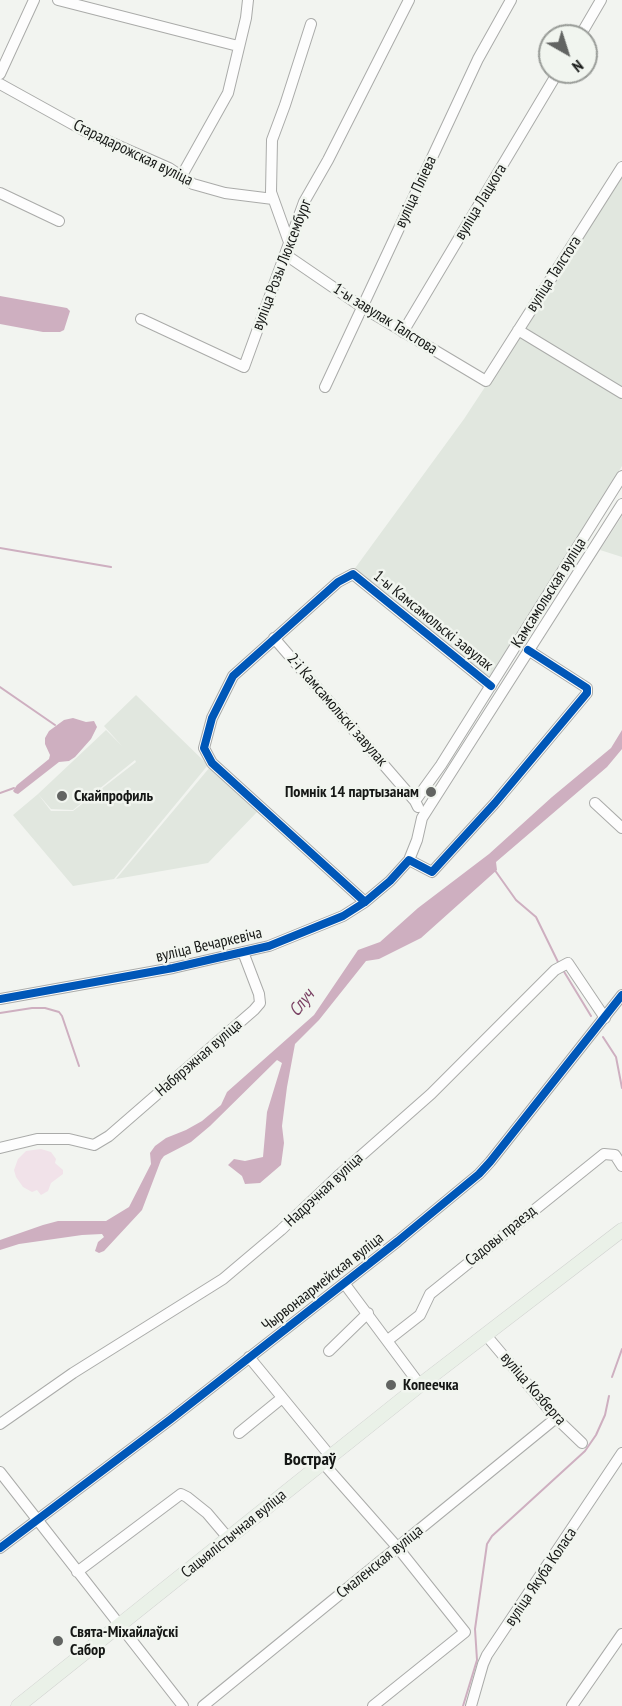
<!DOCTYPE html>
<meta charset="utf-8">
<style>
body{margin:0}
#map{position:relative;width:622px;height:1706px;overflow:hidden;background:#f2f4f0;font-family:"PT Sans Narrow",sans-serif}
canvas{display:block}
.north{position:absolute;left:538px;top:24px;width:60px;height:60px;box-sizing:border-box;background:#f1f5ef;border:2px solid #999c98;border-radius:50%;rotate:141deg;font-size:16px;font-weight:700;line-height:24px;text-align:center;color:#151715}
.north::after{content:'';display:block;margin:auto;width:21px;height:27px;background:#626462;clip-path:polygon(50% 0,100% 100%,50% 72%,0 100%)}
</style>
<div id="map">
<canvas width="622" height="1706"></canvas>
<div class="north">N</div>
</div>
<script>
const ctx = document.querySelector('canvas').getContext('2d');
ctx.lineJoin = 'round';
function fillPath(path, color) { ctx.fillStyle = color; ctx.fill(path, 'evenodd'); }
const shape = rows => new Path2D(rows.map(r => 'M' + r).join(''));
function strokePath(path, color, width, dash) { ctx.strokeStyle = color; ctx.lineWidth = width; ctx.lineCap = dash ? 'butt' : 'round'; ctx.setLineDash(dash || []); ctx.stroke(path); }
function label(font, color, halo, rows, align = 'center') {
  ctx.font = font + ' "PT Sans Narrow",sans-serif'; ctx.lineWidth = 5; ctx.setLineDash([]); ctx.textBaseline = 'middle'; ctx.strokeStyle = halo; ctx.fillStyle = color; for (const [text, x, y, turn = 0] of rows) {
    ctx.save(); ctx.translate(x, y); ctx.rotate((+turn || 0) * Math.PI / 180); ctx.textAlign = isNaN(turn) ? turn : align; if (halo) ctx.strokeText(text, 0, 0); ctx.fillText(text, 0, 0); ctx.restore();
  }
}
fillPath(shape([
 [622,178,622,466,491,678,353,571,464,419],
 [622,516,622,557,600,550],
 [136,695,208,765,114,879,73,886,13,815,38,794,51,811,73,811,136,762,135,760,73,810,51,809,38,794,106,730,122,746,104,726],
 [210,767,257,812,208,863,116,879]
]), '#e1e7df');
fillPath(shape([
 [41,1149,51,1152,56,1159,55,1163,63,1170,63,1174,51,1183,48,1191,41,1195,37,1190,32,1192,23,1187,16,1177,14,1170,18,1159,26,1151]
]), '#f1e2e9');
fillPath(shape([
 [0,296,67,308,70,311,64,330,60,332,43,332,0,324],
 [73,718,86,722,94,721,97,727,91,739,75,757,69,761,59,762,18,794,15,793,13,791,17,785,49,759,50,755,45,744,45,738,49,731,64,720],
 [622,730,622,749,607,767,496,862,497,870,421,938,379,959,366,961,319,1020,295,1044,287,1087,282,1126,284,1143,281,1165,260,1183,245,1184,242,1176,228,1165,234,1159,245,1161,263,1157,267,1112,282,1063,277,1060,210,1126,191,1142,164,1156,161,1160,142,1210,104,1251,99,1253,95,1251,98,1242,104,1237,102,1234,82,1235,19,1244,0,1250,0,1240,43,1225,58,1221,106,1221,129,1207,151,1164,150,1153,155,1146,166,1138,186,1130,202,1121,221,1105,227,1092,314,1015,358,950,380,942,418,908,489,854,552,797,611,748]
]), '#ceafc0');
strokePath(shape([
 [0,548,111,567],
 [0,687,55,725],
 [0,793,14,788],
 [494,869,516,900,536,917,558,962],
 [563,970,591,1016],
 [0,1013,32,1008,45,1008,59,1012,62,1016,79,1066],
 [603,1037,616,1057,622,1088],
 [612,1377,622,1349],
 [463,1706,477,1660,475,1629,487,1544,492,1536,585,1451,596,1435,605,1415,609,1396]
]), '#ceafc0', 2);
const minor = shape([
 [58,0,238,46],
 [580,36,601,0],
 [0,74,34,0],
 [0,84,85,131,169,168,193,184,225,193,273,199],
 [181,177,228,93,246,18,248,0],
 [0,193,59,221],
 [290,245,271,192,272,140,285,105,311,24],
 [286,255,362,307,486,381,622,167],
 [141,319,244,367,304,202,328,160,409,0],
 [518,330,622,393],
 [403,332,558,72],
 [325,387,478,59,511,0],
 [274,638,415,801,418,807],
 [415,801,441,765,622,476],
 [595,803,622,828],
 [409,860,417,840,422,818,622,504],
 [365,902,212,763,204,748,212,718,233,676,338,582,353,574,491,686],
 [0,999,173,968,269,946,343,916,365,902,390,881,409,860,432,872,495,803,587,693,587,688,528,650],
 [0,1148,37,1139,69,1139,94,1145,109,1136,254,1010,260,1003,259,994,243,952],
 [344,1283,420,1385],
 [485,1334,556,1418,582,1443],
 [388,1340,420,1315,430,1294,604,1154,615,1155,622,1166],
 [329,1351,368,1313],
 [249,1357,331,1457],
 [0,1424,73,1373,223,1279,281,1230,338,1176,431,1094,555,970,568,963,605,1018],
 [239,1433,282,1398],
 [323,1463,398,1548,465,1632,373,1706],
 [0,1472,183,1706],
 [0,1548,171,1419,398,1241,479,1174,490,1162,622,995],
 [77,1572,181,1494,187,1497,207,1513,229,1539],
 [203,1706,556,1418],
 [471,1706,483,1664,487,1655,622,1453],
 [572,1706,622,1634]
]);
const major = shape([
 [18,1706,420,1385,622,1230]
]);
strokePath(minor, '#aaaba9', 12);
strokePath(major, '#d0d1cf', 15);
strokePath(minor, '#fdfdfd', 10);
strokePath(major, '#eaf1e8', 14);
strokePath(shape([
 [365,902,212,763,204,748,212,718,233,676,338,582,353,574,491,686],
 [0,999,173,968,269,946,343,916,365,902,390,881,409,860,432,872,495,803,587,693,587,688,528,650],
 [0,1548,171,1419,398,1241,479,1174,490,1162,622,995]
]), '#0057b8', 8);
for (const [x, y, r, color] of [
 [431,792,6,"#626462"],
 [62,796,6,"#626462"],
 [391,1385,6,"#626462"],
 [58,1641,6,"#626462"]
]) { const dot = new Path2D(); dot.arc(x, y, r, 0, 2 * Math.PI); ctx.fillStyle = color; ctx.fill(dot); strokePath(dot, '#f1f5ef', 2); }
label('16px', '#151715', '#f1f5ef', [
 ["Старадарожская вуліца",133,153,26],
 ["вуліца Пліева",416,192,-65],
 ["вуліца Лацкога",481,202,-59],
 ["вуліца Розы Люксембург",282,265,-69],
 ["вуліца Талстога",554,274,-57],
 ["1-ы завулак Талстова",385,319,32],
 ["Камсамольская вуліца",549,593,-58],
 ["1-ы Камсамольскі завулак",433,621,39],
 ["2-і Камсамольскі завулак",337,710,49],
 ["вуліца Вечаркевіча",209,945,-13],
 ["Набярэжная вуліца",199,1058,-41],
 ["Надрэчная вуліца",324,1190,-43],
 ["Садовы праезд",501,1236,-39],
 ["Чырвонаармейская вуліца",323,1282,-38],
 ["вуліца Козберга",533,1389,49],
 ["Сацыялістычная вуліца",234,1534,-39],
 ["Смаленская вуліца",380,1562,-39],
 ["вуліца Якуба Коласа",541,1577,-56]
]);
label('bold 16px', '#151715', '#f1f5ef', [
 ["Помнік 14 партызанам",419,792,"right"],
 ["Скайпрофиль",74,796],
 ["Копеечка",403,1385],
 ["Свята-Міхайлаўскі",70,1632],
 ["Сабор",70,1650]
], 'left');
label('italic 18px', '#793f62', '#f1f5ef', [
 ["Случ",302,1003,-52]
]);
label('bold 18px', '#151715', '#f1f5ef', [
 ["Востраў",310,1460]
]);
</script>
